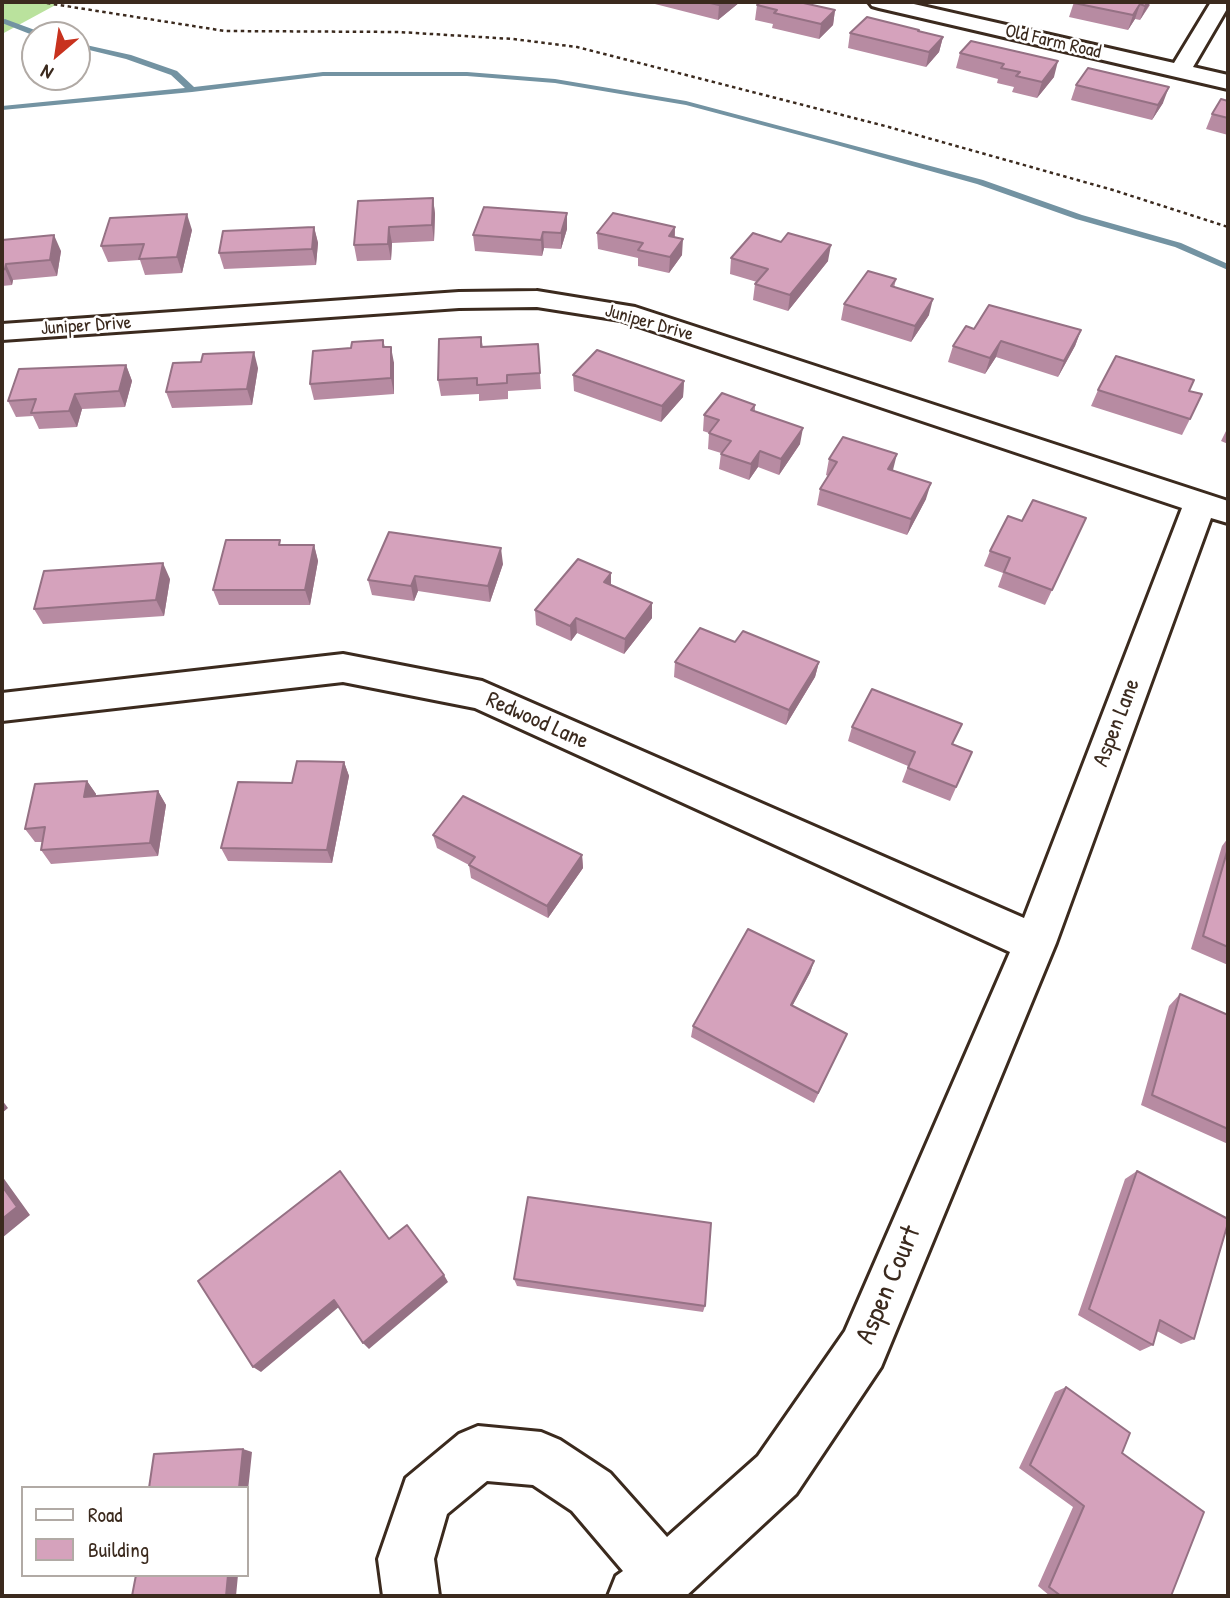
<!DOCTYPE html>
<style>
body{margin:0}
#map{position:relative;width:1230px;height:1598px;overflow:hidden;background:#fff;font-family:"Patrick Hand",sans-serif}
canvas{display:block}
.frame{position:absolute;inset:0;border:4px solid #3b2a1e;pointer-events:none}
.legend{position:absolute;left:21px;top:1486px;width:228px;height:91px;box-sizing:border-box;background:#fff;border:2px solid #b1aaa5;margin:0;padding:9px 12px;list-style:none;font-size:21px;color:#3b2a1e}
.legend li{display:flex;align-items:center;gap:14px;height:35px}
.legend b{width:35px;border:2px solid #b1aaa5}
.north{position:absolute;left:21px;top:21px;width:70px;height:70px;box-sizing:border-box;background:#fff;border:2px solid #b1aaa5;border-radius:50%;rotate:209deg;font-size:19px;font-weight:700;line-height:28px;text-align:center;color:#3b2a1e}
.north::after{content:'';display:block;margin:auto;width:24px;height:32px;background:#c8321e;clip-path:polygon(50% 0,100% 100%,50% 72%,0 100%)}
</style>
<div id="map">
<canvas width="1230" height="1598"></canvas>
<div class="frame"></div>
<ul class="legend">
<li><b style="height:9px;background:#fff"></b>Road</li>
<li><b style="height:19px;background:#d5a2bc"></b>Building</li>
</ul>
<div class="north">N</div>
</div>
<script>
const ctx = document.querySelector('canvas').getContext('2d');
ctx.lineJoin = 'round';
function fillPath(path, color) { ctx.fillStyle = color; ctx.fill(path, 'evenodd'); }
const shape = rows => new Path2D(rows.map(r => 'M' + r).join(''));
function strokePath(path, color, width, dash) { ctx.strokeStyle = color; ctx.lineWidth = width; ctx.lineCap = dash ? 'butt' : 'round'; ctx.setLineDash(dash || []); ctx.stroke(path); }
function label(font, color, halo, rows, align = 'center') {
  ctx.font = font + ' "Patrick Hand",sans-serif'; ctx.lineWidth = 5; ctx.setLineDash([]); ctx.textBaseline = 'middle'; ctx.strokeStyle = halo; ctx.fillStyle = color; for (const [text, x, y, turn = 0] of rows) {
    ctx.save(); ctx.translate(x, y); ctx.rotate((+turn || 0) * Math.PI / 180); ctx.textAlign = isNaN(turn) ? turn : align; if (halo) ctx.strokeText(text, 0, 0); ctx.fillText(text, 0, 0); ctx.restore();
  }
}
fillPath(shape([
 [2,2,61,2,2,34]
]), '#bae29d');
fillPath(shape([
 [5,19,43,33,44,35,35,36,2,23,2,20,5,19],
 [77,43,131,55,177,71,194,87,323,72,467,72,555,79,686,101,983,180,1082,215,1181,243,1228,264,1228,270,1175,247,1076,219,977,184,833,144,686,105,555,83,467,76,323,76,192,92,2,110,2,106,185,88,171,75,126,59,77,47,77,43]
]), '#7393a2');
const street = shape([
 [869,2,905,2,1174,63,1211,2,1228,2,1228,7,1193,67,1228,75,1228,89,879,8,872,6,869,2],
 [537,291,635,307,1228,501,1228,523,1211,518,1056,943,881,1367,796,1494,686,1596,608,1596,616,1576,623,1571,572,1511,533,1485,487,1481,447,1514,434,1559,439,1596,383,1596,378,1559,406,1478,459,1434,478,1426,541,1432,560,1440,610,1473,667,1537,758,1456,845,1331,1010,952,475,708,343,682,2,721,2,693,343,654,482,681,1024,918,1182,508,620,320,537,307,459,308,2,340,2,324,459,292,537,291]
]);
strokePath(street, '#3b2a1e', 6);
strokePath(shape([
 [40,2,225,31,399,32,513,39,577,47,885,126,1113,190,1228,227]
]), '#3b2a1e', 2.5, [3.5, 3.5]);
fillPath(street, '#fff');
fillPath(shape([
 [651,2,740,2,718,20,651,3],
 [1074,2,1150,5,1140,20,1135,19,1128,30,1069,17],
 [757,5,835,10,833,25,819,39,772,28,773,24,755,20],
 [919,30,919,32,943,37,939,52,926,67,848,48,850,33],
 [960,53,1054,77,1037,98,1012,92,1014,87,997,83,998,79,956,68],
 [1076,85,1163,103,1152,120,1071,100],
 [1228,101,1228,135,1206,129,1212,114],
 [433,198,435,214,434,241,392,243,391,260,357,261,354,245],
 [567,213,567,229,561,249,544,248,542,256,475,251,473,235],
 [314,227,318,243,316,265,224,269,219,253],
 [675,227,675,237,682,255,669,273,638,266,638,258,598,249,597,233],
 [192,230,182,273,145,275,140,260,108,262,101,246],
 [2,240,61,251,57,276,13,280,12,285,2,286],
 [731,258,828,261,788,311,753,300,755,284,757,282,730,274],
 [896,279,894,288,929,315,911,342,841,320,844,304],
 [974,329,1081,330,1075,346,1058,377,996,357,985,374,948,362,953,346],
 [481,337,483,347,538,344,541,389,508,391,508,399,479,401,479,394,441,396,438,380],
 [383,340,385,347,394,363,394,394,314,400,310,384,351,348],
 [201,362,258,368,252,405,172,408,166,392],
 [126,365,132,381,125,407,82,409,77,427,39,429,33,416,16,417,8,401],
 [573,375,684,381,683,397,661,422,574,391],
 [1098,390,1189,391,1190,419,1182,435,1091,406],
 [755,405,755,411,800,444,779,475,758,467,749,480,719,469,721,453,708,449,709,433,703,431,704,415],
 [1228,427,1228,444,1221,441],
 [829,459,893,471,926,499,907,535,817,505,820,489,828,476,826,475],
 [1086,518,1045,605,998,587,1003,573,984,566,990,551,1022,521],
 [282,545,314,545,318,561,310,605,219,605,213,590],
 [503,564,490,602,418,591,414,601,372,595,368,580],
 [170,579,164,616,43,624,34,609],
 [611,586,652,618,624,654,577,633,571,641,536,625,535,610],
 [735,642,819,662,815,677,786,725,674,677,675,662],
 [852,727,953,744,972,752,950,801,902,782,908,766,848,741],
 [344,762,349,776,332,863,228,861,221,848,292,783],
 [87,781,96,794,96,796,158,791,166,805,158,856,51,864,41,850,42,842,35,842,25,829],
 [433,835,582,855,583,868,548,918,471,878,469,865,437,848],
 [1228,838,1228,965,1191,949,1222,846],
 [814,961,810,973,792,1006,847,1034,814,1103,691,1037,693,1026],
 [1180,994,1228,1015,1228,1144,1141,1105,1169,1006],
 [1137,1171,1194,1339,1181,1344,1157,1331,1153,1345,1140,1351,1078,1315,1125,1179],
 [514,1279,705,1306,703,1312,517,1286],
 [1066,1387,1122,1453,1171,1596,1050,1596,1038,1586,1073,1507,1019,1468,1055,1392]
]), '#b78ba2');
fillPath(shape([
 [723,2,740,2,718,20,719,5],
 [1148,2,1151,2,1140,20,1145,6],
 [1140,4,1135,19,1128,30,1133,15],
 [835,10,833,25,819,39,821,24],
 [943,37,939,52,926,67,929,52],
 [1058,61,1054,77,1037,98,1042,82],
 [1169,87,1163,103,1152,120,1158,105],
 [433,198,435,214,434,241,432,225],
 [567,213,567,229,561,249,561,233],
 [187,214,192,230,182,273,177,257],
 [314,227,318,243,316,265,312,249],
 [389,227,392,243,391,260,388,244],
 [675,227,674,243,669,236],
 [543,232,544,248,542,256,541,240],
 [54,235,61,251,57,276,50,260],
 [683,239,682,255,669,273,670,257],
 [831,245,828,261,788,311,790,295],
 [6,264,13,280,12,285,5,269],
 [933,299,929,315,911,342,915,326],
 [1081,330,1075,346,1058,377,1064,361],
 [1001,341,996,357,985,374,990,358],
 [391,347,394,363,394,394,391,378],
 [254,352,258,368,252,405,247,389],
 [126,365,132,381,125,407,119,391],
 [684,381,683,397,661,422,662,406],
 [75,394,82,409,77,427,69,411],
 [803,428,800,444,779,475,781,459],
 [760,451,758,467,749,480,751,464],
 [897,454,893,470,884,485,888,469],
 [931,483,926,499,907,535,911,519],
 [314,545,318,561,310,605,305,590],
 [501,548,503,564,490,602,488,586],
 [163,563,170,579,164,616,156,600],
 [611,573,611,589,604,582],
 [415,576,418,591,414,601,411,586],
 [652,603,652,618,624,654,625,639],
 [576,618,577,633,571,641,570,626],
 [819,662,815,677,786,725,789,710],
 [344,762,349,776,332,863,327,850],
 [87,781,96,794,93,811,84,797],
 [158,791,166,805,158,856,150,843],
 [582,855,583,868,548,918,547,906],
 [814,961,810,973,787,1016,791,1005],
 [2,1100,8,1108,2,1113],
 [2,1176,30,1215,2,1238],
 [444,1275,448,1282,369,1349,363,1343],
 [334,1300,340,1306,261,1372,253,1367],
 [243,1449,252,1452,247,1500,247,1488,239,1488],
 [228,1575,238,1575,236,1596,226,1596]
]), '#957184');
const building = shape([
 [706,2,723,2,719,5,706,2],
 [761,2,799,2,835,10,821,24,774,13,777,10,757,5,761,2],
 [1074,2,1148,2,1145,6,1140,4,1133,15,1074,3,1074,2],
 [867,17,919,30,918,31,943,37,929,52,850,33,867,17],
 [971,41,1058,61,1042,82,1016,76,1020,72,1001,68,1004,64,960,53,971,41],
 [1088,68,1169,87,1158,105,1076,85,1088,68],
 [1221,99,1228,101,1228,118,1212,114,1221,99],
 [433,198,432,225,389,227,388,244,354,245,358,201,433,198],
 [484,207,567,213,561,233,543,232,541,240,473,235,484,207],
 [613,213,675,227,669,236,683,239,670,257,638,250,643,243,597,233,613,213],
 [187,214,177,257,139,259,144,244,101,246,110,218,187,214],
 [314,227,312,249,219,253,223,231,314,227],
 [753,233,781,242,788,233,831,245,790,295,755,284,768,269,731,258,753,233],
 [54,235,50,260,6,264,5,269,2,270,2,240,54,235],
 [868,271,896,279,891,286,933,299,915,326,844,304,868,271],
 [989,305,1081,330,1064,361,1001,341,990,358,953,346,966,326,974,329,989,305],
 [481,337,481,347,538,344,540,373,507,375,507,383,477,385,477,378,438,380,439,339,481,337],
 [383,340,383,347,391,347,391,378,310,384,313,351,351,348,352,342,383,340],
 [597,350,684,381,662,406,573,375,597,350],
 [254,352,247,389,166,392,173,363,201,362,203,354,254,352],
 [1116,356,1194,380,1189,391,1202,394,1190,419,1098,390,1116,356],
 [126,365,119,391,75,394,69,411,31,413,36,399,8,401,19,369,126,365],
 [722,393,755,405,751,410,803,428,781,459,760,451,751,464,721,454,731,441,709,433,719,420,704,415,722,393],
 [843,437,897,454,888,469,931,483,911,519,820,489,837,462,829,459,843,437],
 [1033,500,1086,518,1052,590,1004,572,1010,558,990,551,1008,516,1022,521,1033,500],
 [389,532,501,548,488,586,415,576,411,586,368,580,389,532],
 [226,540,280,540,279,545,314,545,305,590,213,590,226,540],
 [578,559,611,573,604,582,652,603,625,639,576,618,570,626,535,610,578,559],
 [163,563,156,600,34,609,44,571,163,563],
 [700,628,735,642,743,631,819,662,789,710,675,662,700,628],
 [872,689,962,724,952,744,972,752,956,787,908,768,915,752,852,727,872,689],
 [297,761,344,762,327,850,221,848,238,782,292,783,297,761],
 [87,781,84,797,158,791,150,843,41,850,45,827,25,829,35,784,87,781],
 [463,796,582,855,547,906,469,865,475,857,433,835,463,796],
 [1228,848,1228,947,1203,936,1228,848],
 [748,929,814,961,791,1005,847,1034,818,1093,693,1026,748,929],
 [1180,994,1228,1015,1228,1129,1152,1095,1180,994],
 [340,1171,389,1239,407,1225,444,1275,363,1343,334,1300,253,1367,198,1281,340,1171],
 [1137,1171,1228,1219,1228,1223,1194,1339,1160,1320,1153,1345,1089,1309,1137,1171],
 [2,1186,17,1207,2,1219,2,1186],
 [528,1197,711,1223,705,1306,514,1279,528,1197],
 [1066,1387,1130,1433,1122,1453,1204,1512,1171,1596,1061,1596,1049,1587,1084,1506,1030,1465,1066,1387],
 [243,1449,239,1488,149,1488,154,1454,243,1449],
 [136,1575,228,1575,226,1596,132,1596,136,1575]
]);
fillPath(building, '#d5a2bc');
strokePath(building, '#957184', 2);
label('19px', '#3b2a1e', '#fff', [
 ["Old Farm Road",1053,42,13],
 ["Juniper Drive",649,323,16],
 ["Juniper Drive",86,326,-4]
]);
label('23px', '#3b2a1e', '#fff', [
 ["Redwood Lane",537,721,24],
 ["Aspen Lane",1117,723,-69]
]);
label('28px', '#3b2a1e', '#fff', [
 ["Aspen Court",889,1285,-67]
]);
</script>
